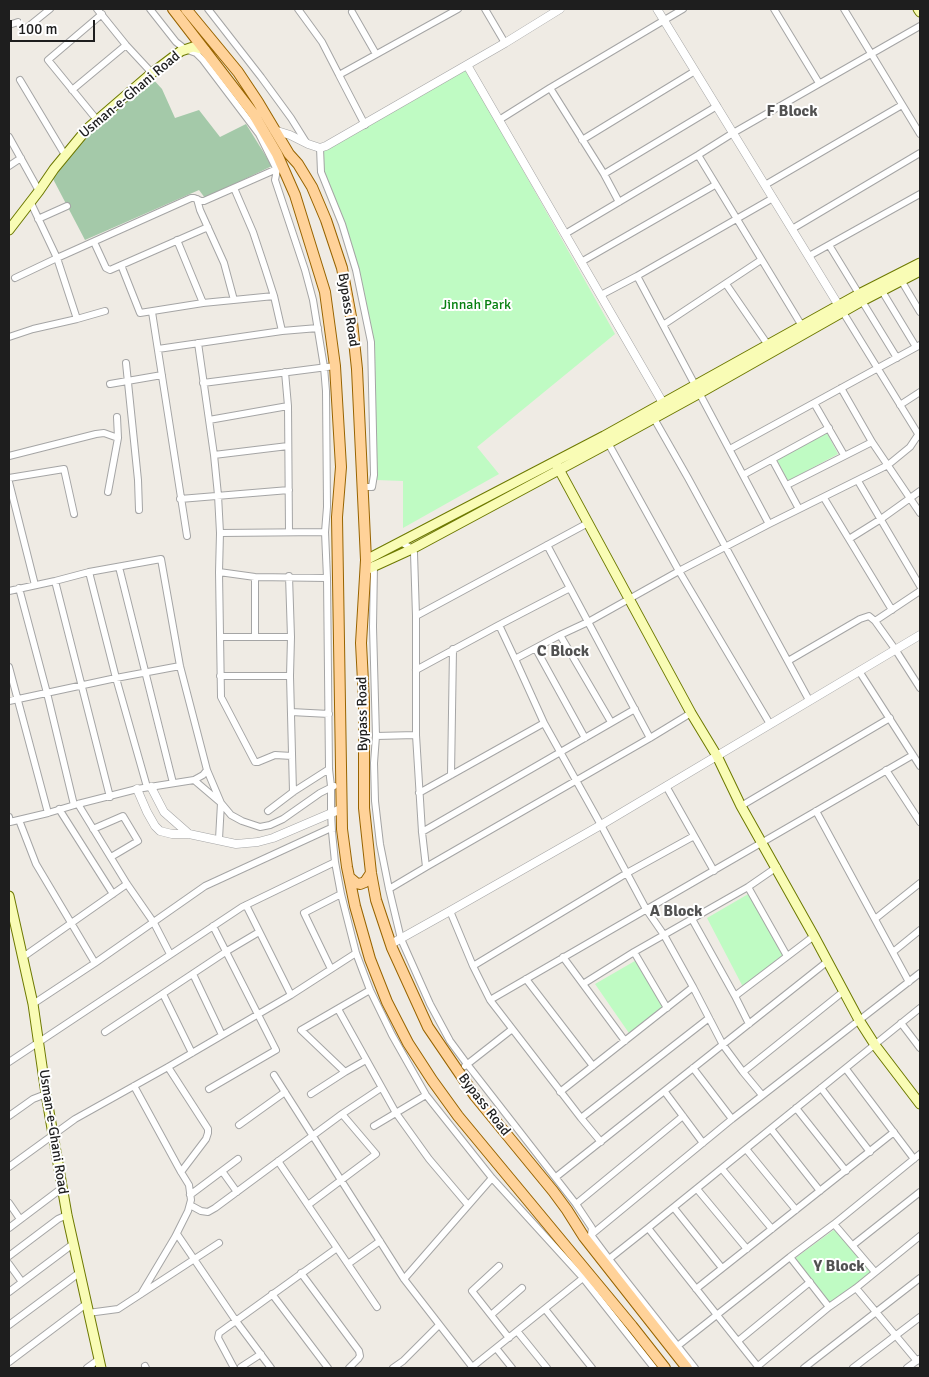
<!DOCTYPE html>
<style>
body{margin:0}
#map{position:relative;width:929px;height:1377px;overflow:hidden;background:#efebe4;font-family:Signika,sans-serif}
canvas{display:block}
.frame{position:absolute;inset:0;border:10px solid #1e1e1e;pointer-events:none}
.scale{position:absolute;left:10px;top:20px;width:85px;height:22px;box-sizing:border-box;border:2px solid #1e1e1e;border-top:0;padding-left:6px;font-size:15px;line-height:18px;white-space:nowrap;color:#1e1e1e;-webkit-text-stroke:4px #fff;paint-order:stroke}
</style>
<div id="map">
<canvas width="929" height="1377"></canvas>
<div class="frame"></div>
<div class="scale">100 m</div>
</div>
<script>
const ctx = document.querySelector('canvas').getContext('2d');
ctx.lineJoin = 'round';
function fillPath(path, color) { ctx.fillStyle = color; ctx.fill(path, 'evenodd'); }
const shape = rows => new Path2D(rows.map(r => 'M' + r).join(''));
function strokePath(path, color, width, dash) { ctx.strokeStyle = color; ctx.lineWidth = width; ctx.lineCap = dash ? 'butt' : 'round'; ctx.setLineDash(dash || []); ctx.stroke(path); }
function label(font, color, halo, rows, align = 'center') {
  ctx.font = font + ' Signika,sans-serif'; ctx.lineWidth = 4; ctx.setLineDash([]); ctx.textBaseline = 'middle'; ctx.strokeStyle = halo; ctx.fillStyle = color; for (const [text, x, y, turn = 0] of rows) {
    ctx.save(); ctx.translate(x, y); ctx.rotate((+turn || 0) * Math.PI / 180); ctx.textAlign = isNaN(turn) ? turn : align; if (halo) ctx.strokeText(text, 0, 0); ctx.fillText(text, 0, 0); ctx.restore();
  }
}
fillPath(shape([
 [152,78,162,89,175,118,199,110,220,137,246,124,272,166,205,198,199,190,85,240,52,177,78,142]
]), '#a4c9a9');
fillPath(shape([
 [466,69,615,334,477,447,499,474,403,528,403,481,376,480,375,348,373,336,364,291,342,224,342,220,318,154],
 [827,433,838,454,788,481,777,460],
 [750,893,787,956,743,987,707,918],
 [640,958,669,1007,631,1036,595,984],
 [835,1229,872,1273,832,1305,794,1259]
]), '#bffbc3');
const minor = shape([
 [97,9,126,45,152,73],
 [150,9,176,42,185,49,196,53,203,60,259,134,277,170,275,180,305,270,313,300,324,367,326,391,327,507,325,532,327,578,329,769,331,786,331,813,332,832,335,862,341,894,356,953,370,990,392,1035,426,1095,492,1178,583,1278,654,1368],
 [208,9,261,77,291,118,306,142],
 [298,9,322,42,339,75,458,9],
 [485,9,505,43],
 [774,9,819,83],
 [844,9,920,134],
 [352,12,376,54],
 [9,25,18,22,24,30,50,9],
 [339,75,365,125],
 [20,80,65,155],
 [550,88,604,174,619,202],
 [72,90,126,45],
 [97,120,48,60,102,14],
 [499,120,550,88,683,9],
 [9,137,39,191],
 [582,140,695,71],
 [320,148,321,172,342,224,356,270,371,342,374,475,372,487,362,487],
 [698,155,802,326],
 [9,166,21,158],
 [604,174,717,106],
 [765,185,902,105],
 [234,188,253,232,265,268,274,296,282,331],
 [197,199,200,210,224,263,234,300],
 [30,201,57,258,77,319],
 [38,219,67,206],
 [792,229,920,153],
 [565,234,698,155,733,133,920,26],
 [177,240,203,303],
 [94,242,106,268,110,270,208,227],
 [829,245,859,294],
 [809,256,920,194],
 [581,262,715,185],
 [121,265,140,313,203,303,274,296],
 [637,276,769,524],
 [15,278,57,258,191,198,194,198,201,201,204,201,279,168],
 [901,280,920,312],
 [726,284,768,345],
 [882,291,916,347],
 [601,295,637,276,773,198],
 [862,301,897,358],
 [841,309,920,437],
 [152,312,187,536],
 [663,325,761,260],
 [9,337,33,329,77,319,105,311],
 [198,343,214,455,218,495,220,533,219,572,221,697,255,762,258,762,275,755,292,756],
 [158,349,282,331,318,328],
 [126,363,138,480,139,510],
 [285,372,288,406,289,532],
 [203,383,335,366],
 [110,384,162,375],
 [841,388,872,442,920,513],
 [814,403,844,455],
 [900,405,920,392],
 [652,415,688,478,809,700],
 [209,420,288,406],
 [607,441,679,571,770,724],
 [730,449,920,345],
 [214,455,288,446],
 [9,456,96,434,104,433,118,438],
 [772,459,799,509],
 [743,475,829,428],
 [9,478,64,469,74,514],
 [858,481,920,586],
 [9,482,35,585],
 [787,485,872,442],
 [108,492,118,438,117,417],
 [824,498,892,610],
 [180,499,289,490],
 [220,533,325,532],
 [849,539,881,519,920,491],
 [401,542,412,549,414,553,416,616],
 [547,545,650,738],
 [374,565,373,627,376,736,374,763,375,801,380,844,389,889,401,939,430,1004,450,1041,467,1064,576,1204,592,1228,591,1235,609,1259,695,1368],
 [119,567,173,783],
 [89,572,116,678,147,787],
 [219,572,255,577,327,578],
 [289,576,291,637,290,676,293,792],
 [55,581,110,797],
 [19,588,47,693,74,805],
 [570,588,499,625,515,659,544,723,601,825,646,909,664,935,693,987,723,1045,743,1072,762,1095],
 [9,591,55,581,89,572,161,559,180,666,207,770,203,775,194,780,137,789,78,804,48,813,10,822,9,817],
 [875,621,920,591],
 [560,635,611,722],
 [255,636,255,577],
 [220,637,291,637],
 [536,649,585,738],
 [515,659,560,635,588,622,679,571,769,524,888,465,910,447,918,435],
 [788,661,860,619,869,616,875,621,895,649,920,688],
 [9,667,48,813],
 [416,670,499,625],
 [859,671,920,766],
 [220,676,290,676],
 [9,701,116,678,180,666],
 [291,712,329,714],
 [376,736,416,735],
 [207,770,221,803,219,839],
 [886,770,920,822],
 [451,775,453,649],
 [194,780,221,803,231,815,242,821,260,827,270,825,283,819,320,793,334,786],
 [666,786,714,871],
 [419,793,544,723],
 [78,804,127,884,154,923,170,954],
 [741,806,890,718],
 [59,809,113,894],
 [268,811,293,792,329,769],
 [816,811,909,982],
 [19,820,36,864,95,963],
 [93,829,123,816,138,841,111,857],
 [422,832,635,709],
 [426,867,650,738,691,713],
 [748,887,787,956],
 [389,889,426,867,422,832,416,735,416,616,588,523],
 [246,905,291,995],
 [450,911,473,966,490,1000,581,1118,601,1142],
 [692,919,735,996,749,1024],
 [875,919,920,883],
 [634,952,667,1008],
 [893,952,920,930],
 [23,957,127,884],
 [563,957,625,1041],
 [473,966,627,873,694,836],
 [331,969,304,913,341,894],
 [193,974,222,1035],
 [526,979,593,1066],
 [583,984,634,952,748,887,777,867],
 [163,994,192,1053],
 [735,996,814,936],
 [490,1000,913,755],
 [33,1004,95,963,205,886,331,828],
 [338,1009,396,1113,429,1159,468,1205],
 [901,1023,920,1048],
 [105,1032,227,951,259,932],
 [9,1062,242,907,335,862],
 [465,1066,511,1030],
 [168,1067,208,1129,208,1133,206,1139,181,1172],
 [693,1068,732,1119],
 [846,1069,914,1159],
 [345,1072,301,1030,370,990],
 [743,1072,844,991],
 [274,1075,404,1279,473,1368],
 [134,1086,181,1172,189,1185,191,1200,188,1211,175,1237,141,1294],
 [821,1088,870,1152],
 [209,1089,276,1050,213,926],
 [560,1092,693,987],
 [665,1092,703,1143],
 [311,1094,345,1072,366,1060],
 [796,1108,846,1171],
 [9,1116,33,1099,46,1094],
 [581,1118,709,1018],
 [239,1125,285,1092],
 [374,1126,426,1095],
 [771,1129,820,1191],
 [746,1149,796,1210],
 [278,1161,377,1307],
 [9,1167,75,1119,168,1067,291,995,356,953],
 [722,1169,772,1229],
 [222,1171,237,1192],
 [556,1177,828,961],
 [697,1189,747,1249],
 [190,1195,238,1159],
 [9,1203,20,1219],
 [576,1204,683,1116],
 [190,1205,201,1211,208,1212,215,1208,342,1114,381,1088],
 [308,1205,376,1154,342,1114],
 [674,1208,722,1268],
 [834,1224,875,1272],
 [9,1228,62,1188],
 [648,1228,759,1368],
 [177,1234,236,1321,271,1368],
 [591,1235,732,1119,920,973],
 [853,1245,920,1192],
 [9,1256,58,1219,67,1215],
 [790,1257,829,1307],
 [609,1259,648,1228,920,1008],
 [9,1264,22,1282],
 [348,1264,380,1241],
 [499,1266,472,1291,509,1338],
 [301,1273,359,1351,360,1356,358,1359,349,1368],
 [404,1279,492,1178],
 [856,1288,917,1361],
 [696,1289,894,1132],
 [9,1292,73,1244],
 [272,1294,328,1368],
 [545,1309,592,1368],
 [88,1313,118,1309,219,1243],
 [491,1315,522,1288],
 [9,1325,79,1273],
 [517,1331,547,1368],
 [738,1341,810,1282],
 [496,1348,512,1368],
 [675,1348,790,1257,834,1224,920,1154],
 [9,1362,86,1304],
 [145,1366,146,1368],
 [758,1366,829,1307,856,1288,920,1236],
 [241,1367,261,1354],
 [87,1368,98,1360],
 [234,1368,218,1338,219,1333,337,1248],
 [393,1368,403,1361,439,1325],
 [471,1368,583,1278],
 [804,1368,920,1278],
 [853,1368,920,1317],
 [907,1368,919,1359]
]);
const tertiary = shape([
 [657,9,839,306],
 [467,65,663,403],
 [274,130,290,135,308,144,320,148,326,146,505,43,560,9],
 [151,787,164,812,189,834],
 [137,789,147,812,155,826,160,831,172,834,189,834,236,844,258,842,273,838,341,809],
 [391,944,450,911,601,825,920,635]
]);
const secondary = shape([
 [918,9,920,12],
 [9,230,39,191,54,169,87,129,152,73,181,51,193,47,205,50],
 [555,462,691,713,717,756,741,806,814,936,859,1020,875,1045,920,1104],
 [366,560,604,436,859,294,920,263],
 [366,570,412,549,609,443,700,393,862,301,920,271],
 [9,896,33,1004,46,1094,67,1215,101,1368]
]);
const primary = shape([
 [173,9,253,113,277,154,295,195,325,292,335,366,341,467,337,517,342,829,347,867,355,906,370,959,387,1002,408,1043,432,1080,458,1116,632,1326,665,1368],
 [186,9,238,72,258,102,289,154,298,164,312,187,326,220,342,268,352,322,357,369,366,560,361,643,364,701,364,808,371,873,376,900,392,948,428,1027,475,1096,553,1191,567,1210,584,1237,687,1368],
 [349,877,356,883,360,884,365,882,371,873]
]);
strokePath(minor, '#a5a5a5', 8);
strokePath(tertiary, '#a5a5a5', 9);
strokePath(secondary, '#6d7901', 11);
strokePath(primary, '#986400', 12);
strokePath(minor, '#fff', 6);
strokePath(tertiary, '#fff', 8);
strokePath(secondary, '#f9fcb5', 9);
strokePath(primary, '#ffd299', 10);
label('14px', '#1e1e1e', '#fff', [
 ["Usman-e-Ghani Road",130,95,-40],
 ["Bypass Road",348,310,81],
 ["Bypass Road",363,714,-91],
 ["Bypass Road",484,1105,52],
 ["Usman-e-Ghani Road",53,1132,81]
]);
label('14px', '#088011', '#fff', [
 ["Jinnah Park",476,305]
]);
label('bold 16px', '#515151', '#fff', [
 ["F Block",792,112],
 ["C Block",563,652],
 ["A Block",676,912],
 ["Y Block",839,1267]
]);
</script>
